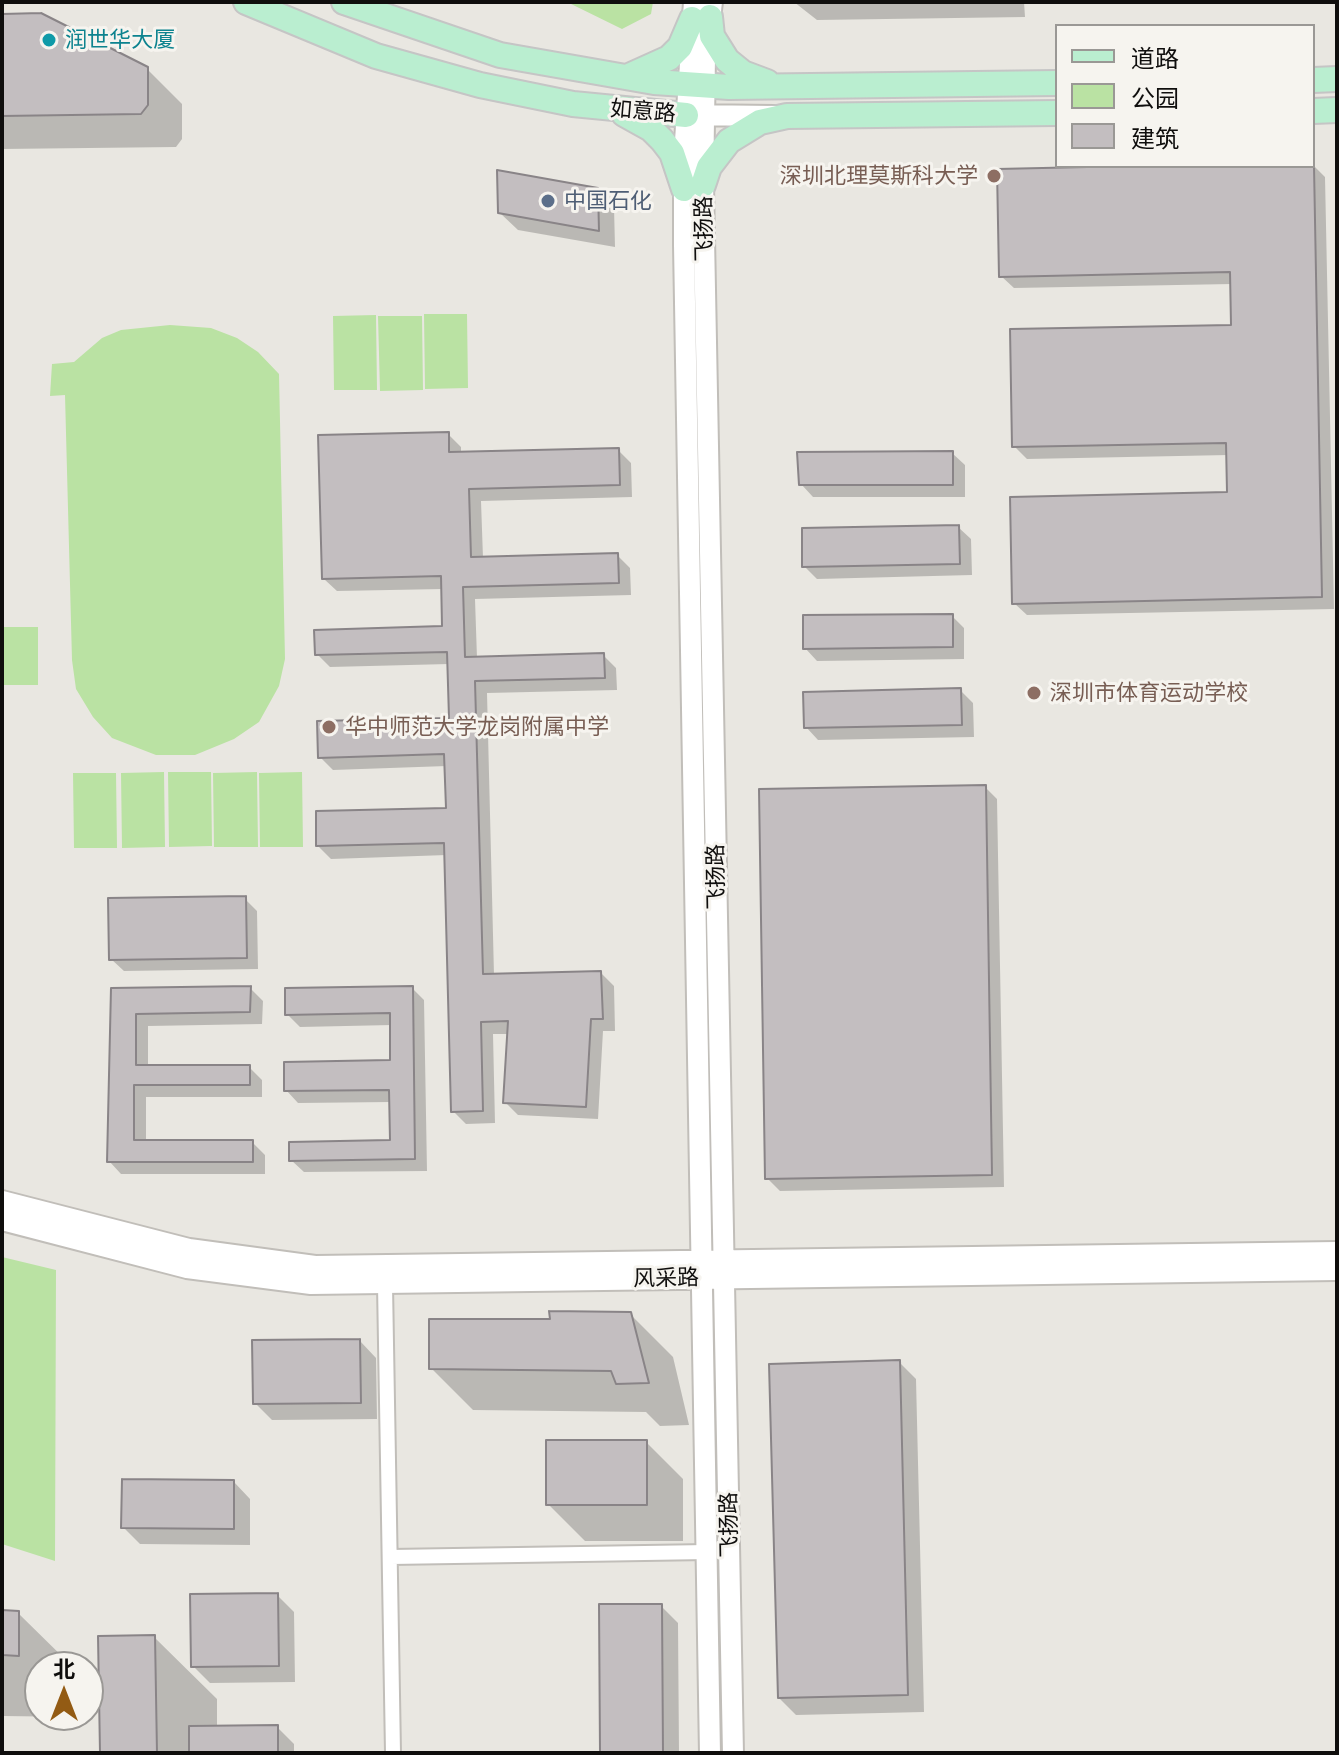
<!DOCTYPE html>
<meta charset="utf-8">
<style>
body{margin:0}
#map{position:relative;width:1339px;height:1755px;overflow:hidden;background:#e9e7e1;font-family:Commissioner,"Noto Sans SC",sans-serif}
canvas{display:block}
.frame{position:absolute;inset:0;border:4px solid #0f0e0d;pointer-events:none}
.legend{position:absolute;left:1055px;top:24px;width:260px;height:144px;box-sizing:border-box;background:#f6f4ef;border:2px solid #9a9895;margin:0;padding:10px 14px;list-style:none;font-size:24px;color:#0f0e0d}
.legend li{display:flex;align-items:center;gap:16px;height:40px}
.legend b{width:40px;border:2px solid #9a9895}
.north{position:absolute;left:24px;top:1651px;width:80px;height:80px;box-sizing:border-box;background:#f6f4ef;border:2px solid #9a9895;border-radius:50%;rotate:0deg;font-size:22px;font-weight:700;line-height:32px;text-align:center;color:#0f0e0d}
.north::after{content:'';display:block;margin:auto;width:28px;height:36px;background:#935b14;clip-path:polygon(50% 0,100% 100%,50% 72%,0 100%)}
</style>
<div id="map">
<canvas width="1339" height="1755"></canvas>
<div class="frame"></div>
<ul class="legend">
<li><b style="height:10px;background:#baeed0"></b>道路</li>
<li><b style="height:22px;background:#bae2a3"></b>公园</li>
<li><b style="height:22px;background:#c3bec0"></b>建筑</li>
</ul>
<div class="north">北</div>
</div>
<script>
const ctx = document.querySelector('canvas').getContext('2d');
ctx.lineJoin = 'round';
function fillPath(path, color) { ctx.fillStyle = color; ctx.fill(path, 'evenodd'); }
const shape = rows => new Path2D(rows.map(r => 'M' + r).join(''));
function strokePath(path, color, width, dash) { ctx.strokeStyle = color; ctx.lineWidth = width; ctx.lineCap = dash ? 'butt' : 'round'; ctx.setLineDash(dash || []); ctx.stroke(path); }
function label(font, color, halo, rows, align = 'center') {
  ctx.font = font + ' Commissioner,"Noto Sans SC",sans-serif'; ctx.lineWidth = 6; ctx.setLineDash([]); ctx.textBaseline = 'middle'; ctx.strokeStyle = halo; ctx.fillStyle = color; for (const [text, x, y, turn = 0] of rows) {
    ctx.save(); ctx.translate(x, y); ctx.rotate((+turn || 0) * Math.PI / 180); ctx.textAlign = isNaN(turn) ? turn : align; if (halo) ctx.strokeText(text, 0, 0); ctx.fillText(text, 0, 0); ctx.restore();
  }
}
fillPath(shape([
 [567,2,653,2,651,14,622,29],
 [424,314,467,314,468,388,425,389],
 [376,315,377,390,334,390,333,316],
 [378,316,422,316,423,390,380,391],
 [170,325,211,328,237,338,258,352,279,374,285,659,279,686,259,722,234,739,195,755,156,755,112,738,93,717,76,689,72,660,65,395,50,396,52,364,74,362,102,338,121,330],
 [2,627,38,627,38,685,2,685],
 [164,772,165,847,122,848,121,773],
 [168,772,211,772,212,846,169,847],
 [257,772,258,847,214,847,213,773],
 [302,772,303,847,260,847,259,773],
 [73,773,116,773,117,848,74,848],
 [2,1257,56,1270,55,1561,2,1544]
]), '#bae2a3');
fillPath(shape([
 [794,2,1024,2,1025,17,817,20],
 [1198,2,1297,2,1294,3],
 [2,16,147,69,182,104,182,139,176,147,2,149],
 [1313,165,1325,177,1334,609,1027,615,1014,603,1229,494,1229,455,1027,459,1014,446,1233,327,1232,284,1014,288,1001,276,1230,166],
 [597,190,614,207,615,247,518,230,500,213],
 [448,434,461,447,461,454,618,450,631,463,632,497,481,501,483,558,617,555,630,568,631,595,475,599,477,658,603,655,616,668,617,690,487,693,494,975,601,973,614,986,615,1031,603,1031,598,1119,518,1115,505,1102,509,1034,493,1034,495,1123,466,1124,453,1111,447,855,331,859,318,846,448,809,447,766,333,770,320,757,451,720,449,664,330,667,317,654,444,628,443,589,337,591,324,579],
 [952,453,965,465,965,497,813,497,801,484],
 [958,527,971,539,972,575,817,579,804,566],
 [952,616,964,628,964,659,817,661,805,648],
 [960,690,973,703,974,737,818,740,806,727],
 [985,787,997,799,1004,1187,780,1191,767,1178],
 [245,899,257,911,258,969,124,971,111,959],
 [250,988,263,1001,262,1024,148,1026,148,1067,249,1067,262,1080,262,1097,146,1097,146,1142,252,1142,265,1155,265,1174,121,1174,109,1161,113,990],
 [412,988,424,1000,427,1171,304,1172,291,1160,392,1142,391,1102,298,1103,286,1090,392,1062,392,1025,300,1027,287,1014],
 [630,1314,673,1357,689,1425,660,1426,646,1412,473,1410,431,1368,552,1321],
 [360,1341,376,1358,377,1419,272,1420,255,1403],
 [899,1362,916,1379,924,1712,796,1715,779,1698],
 [646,1442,683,1479,683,1541,585,1541,548,1504],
 [234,1482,250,1499,250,1545,140,1544,123,1527],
 [277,1595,294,1612,295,1682,210,1683,193,1666],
 [661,1606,678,1623,679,1753,602,1753],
 [2,1612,18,1613,73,1667,40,1667,40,1715,80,1717,2,1716],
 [154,1637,217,1699,217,1727,277,1727,294,1744,294,1753,102,1753]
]), '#0003');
const building = shape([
 [41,13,148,67,148,105,141,114,2,116,2,14,41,13],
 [1133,166,1314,166,1322,597,1012,604,1010,497,1227,492,1226,443,1012,447,1010,329,1231,325,1230,272,999,277,997,169,1133,166],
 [497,170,598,188,599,231,498,213,497,170],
 [449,432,449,452,619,448,620,485,469,489,471,557,618,553,619,583,463,587,465,657,604,653,605,678,475,681,483,974,601,971,603,1019,591,1019,586,1107,503,1103,508,1021,481,1022,483,1111,451,1112,444,843,316,846,316,811,446,808,444,754,318,758,317,721,449,718,447,652,315,655,314,630,442,626,441,576,322,579,318,435,449,432],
 [953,451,953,485,799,485,797,452,953,451],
 [959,525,960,564,802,567,802,528,959,525],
 [953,614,953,647,803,649,803,615,953,614],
 [961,688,962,725,804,728,803,692,961,688],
 [986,785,992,1175,765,1179,759,789,986,785],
 [246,896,247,958,109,960,108,898,246,896],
 [251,986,250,1012,136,1014,136,1065,250,1065,250,1085,134,1085,134,1140,253,1140,253,1162,107,1162,111,988,251,986],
 [413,986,415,1159,289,1161,289,1142,390,1140,389,1090,284,1091,284,1062,390,1060,390,1013,285,1015,285,988,413,986],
 [549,1311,631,1312,649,1383,616,1384,611,1371,429,1369,429,1319,550,1319,549,1311],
 [360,1339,361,1403,253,1404,252,1340,360,1339],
 [900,1360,908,1695,778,1698,769,1364,900,1360],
 [546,1440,647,1440,647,1505,546,1505,546,1440],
 [122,1479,234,1480,234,1529,121,1528,122,1479],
 [278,1593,279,1666,191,1667,190,1594,278,1593],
 [599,1604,662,1604,663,1753,600,1753,599,1604],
 [2,1610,19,1611,19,1656,2,1655,2,1610],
 [155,1635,157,1753,100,1753,98,1636,155,1635],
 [278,1725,278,1753,189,1753,189,1726,278,1725]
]);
fillPath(building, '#c3bec0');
strokePath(building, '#898487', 2);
const street = shape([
 [385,1285,393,1753],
 [391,1557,708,1552]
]);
const secondary = shape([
 [694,2,684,157,684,245,710,1753],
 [712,2,705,56,703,185,733,1753],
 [690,115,774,116],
 [2,1201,189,1249,315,1266,1337,1252],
 [2,1220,187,1268,311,1284,1337,1270]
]);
const primary = shape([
 [246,2,376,56,480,85,573,104,686,115],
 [344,2,500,55,654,82,729,87,1057,83],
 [710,17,712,36,727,60,743,73,767,82],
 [629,76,669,58,680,47,692,19],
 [1313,80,1337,79],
 [1313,111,1337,110],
 [624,114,651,129,662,140,672,153,684,189],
 [703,185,709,167,729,141,760,122,787,116,1057,113]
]);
strokePath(street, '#c1beb9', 18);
strokePath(secondary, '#c1beb9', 24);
strokePath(primary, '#c5c5c5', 28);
strokePath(street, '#fff', 14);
strokePath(secondary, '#fff', 20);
strokePath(primary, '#baeed0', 24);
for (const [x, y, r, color] of [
 [49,40,8,"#0f9aa8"],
 [994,176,8,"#8d6e63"],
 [548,201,8,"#5c6f8a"],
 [1034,693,8,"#8d6e63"],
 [329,727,8,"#8d6e63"]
]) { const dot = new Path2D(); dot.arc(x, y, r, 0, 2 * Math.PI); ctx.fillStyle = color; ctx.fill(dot); strokePath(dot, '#f6f4ef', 3); }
label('22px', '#0d838f', '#f6f4ef', [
 ["润世华大厦",65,40]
], 'left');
label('22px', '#0f0e0d', '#f6f4ef', [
 ["如意路",643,111,5],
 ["飞扬路",704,229,-91],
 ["飞扬路",716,877,-91],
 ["风采路",666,1278,-1],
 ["飞扬路",729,1525,-91]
]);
label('22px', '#785e54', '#f6f4ef', [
 ["深圳北理莫斯科大学",978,176,"right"],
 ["深圳市体育运动学校",1050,693],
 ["华中师范大学龙岗附属中学",345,727]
], 'left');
label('22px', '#4e5e75', '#f6f4ef', [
 ["中国石化",564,201]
], 'left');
</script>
